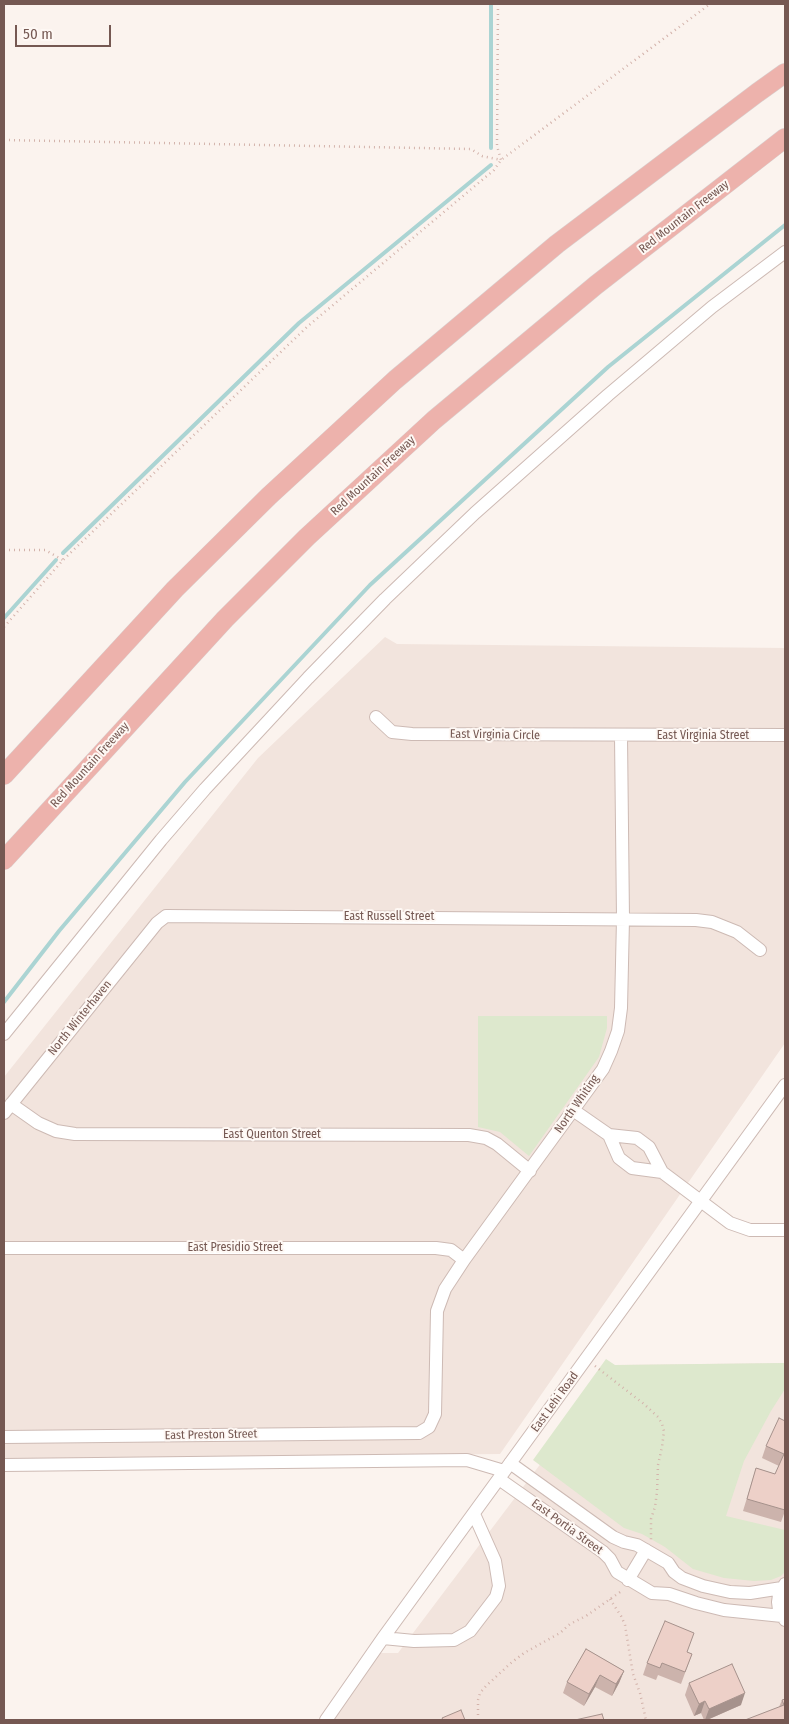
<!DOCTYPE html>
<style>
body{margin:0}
#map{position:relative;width:789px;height:1724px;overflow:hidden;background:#fbf3ee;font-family:"Fira Sans Condensed",sans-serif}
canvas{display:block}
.frame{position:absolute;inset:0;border:5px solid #755852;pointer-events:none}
.scale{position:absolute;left:15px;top:25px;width:96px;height:22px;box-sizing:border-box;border:2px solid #755852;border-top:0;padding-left:6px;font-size:15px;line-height:18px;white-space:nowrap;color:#755852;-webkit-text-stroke:4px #fef8f4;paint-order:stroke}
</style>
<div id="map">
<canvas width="789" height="1724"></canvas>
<div class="frame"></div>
<div class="scale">50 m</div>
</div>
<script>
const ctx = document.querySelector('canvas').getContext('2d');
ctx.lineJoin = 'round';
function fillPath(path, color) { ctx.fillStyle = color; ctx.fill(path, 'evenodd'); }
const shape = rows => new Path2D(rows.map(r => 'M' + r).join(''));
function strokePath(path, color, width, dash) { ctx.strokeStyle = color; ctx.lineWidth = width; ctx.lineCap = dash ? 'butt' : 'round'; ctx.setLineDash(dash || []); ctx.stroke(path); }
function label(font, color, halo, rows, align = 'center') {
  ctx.font = font + ' "Fira Sans Condensed",sans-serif'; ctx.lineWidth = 4; ctx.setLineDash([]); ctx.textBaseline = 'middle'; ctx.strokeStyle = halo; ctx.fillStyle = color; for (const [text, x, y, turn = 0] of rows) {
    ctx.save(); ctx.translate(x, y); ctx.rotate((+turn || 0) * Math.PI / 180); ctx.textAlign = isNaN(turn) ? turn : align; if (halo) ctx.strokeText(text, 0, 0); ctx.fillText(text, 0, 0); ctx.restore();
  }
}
fillPath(shape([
 [385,637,397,644,785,648,785,1043,500,1454,4,1459,4,1077,258,758],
 [785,1363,785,1720,326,1720,373,1653,398,1653,615,1365]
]), '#f2e4dd');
fillPath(shape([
 [478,1016,607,1016,607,1028,599,1057,529,1156,500,1132,478,1127],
 [606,1359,615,1365,785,1363,785,1389,771,1411,744,1461,726,1516,785,1530,785,1572,781,1576,771,1580,754,1581,724,1578,693,1569,665,1547,642,1534,624,1528,533,1460]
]), '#dde8cd');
strokePath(shape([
 [491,148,491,4],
 [63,553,299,323,491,165],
 [4,618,56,560],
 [4,1002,59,931,185,782,370,585,608,367,785,225]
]), '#abd4d3', 4);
const minor = shape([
 [376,717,392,732,412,734,785,735],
 [4,1034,161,840,205,789,308,678,385,599,475,513,608,395,712,307,785,252],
 [11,1104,38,1123,56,1131,75,1134,469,1135,486,1138,497,1144,530,1171],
 [573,1110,609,1135,637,1138,649,1147,662,1172,730,1223,750,1230,785,1230],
 [4,1113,157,923,166,916,696,920,712,922,737,932,760,950],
 [609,1135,619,1158,632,1168,662,1172],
 [4,1248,436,1248,451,1250,464,1260],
 [4,1437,419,1433,429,1427,435,1414,437,1311,445,1289,464,1260,603,1069,611,1051,618,1031,621,1008,623,919,621,736],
 [510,1463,613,1537,624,1542,637,1545,668,1563,674,1572,682,1578,703,1586,730,1592,750,1593,782,1588],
 [4,1465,467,1460,504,1471],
 [499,1479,603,1552,610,1559,617,1572,652,1593,669,1594,696,1603,724,1610,782,1616],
 [628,1580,646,1550],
 [785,1620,779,1610,778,1602,779,1595,785,1584],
 [383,1638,414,1641,454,1640,470,1631,496,1597,499,1586,495,1561,474,1514],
 [326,1720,383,1638,785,1085]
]);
const highway = shape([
 [4,775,175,589,269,496,395,380,557,244,757,93,785,73],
 [4,860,225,619,307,537,434,420,596,285,785,138]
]);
strokePath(minor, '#cdbab4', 14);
strokePath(highway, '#d8d0cf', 20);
strokePath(shape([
 [4,140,471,149,482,156,501,160,497,146,498,4],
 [4,550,45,550,63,560],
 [4,627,63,560,308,326,494,170,501,160,710,4],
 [595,1366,644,1404,658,1417,662,1424,664,1431,662,1447,658,1465,657,1492,655,1507,651,1519,651,1540],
 [610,1599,621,1616,625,1625,633,1674,640,1693,646,1720],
 [478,1720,478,1700,480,1693,486,1686,512,1662,524,1653,560,1633,570,1624,586,1616,623,1590]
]), '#d3b3ab', 2.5, [1, 4]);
strokePath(minor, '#fff', 12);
strokePath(highway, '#edb2ac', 19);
fillPath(shape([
 [785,1421,785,1511,781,1522,743,1511,756,1468,775,1474,779,1466,762,1458,766,1446],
 [586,1649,624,1671,619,1683,612,1696,595,1687,584,1706,563,1693,567,1682],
 [687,1652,692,1654,681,1684,658,1675,656,1680,643,1675,647,1663],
 [689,1683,741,1705,707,1720,704,1720,701,1713,694,1716,685,1695],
 [785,1699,785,1720,779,1707,782,1700]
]), '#ccb3ac');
fillPath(shape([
 [624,1671,619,1683,612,1696,616,1684],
 [600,1675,595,1687,584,1706,589,1694],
 [745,1693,741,1705,707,1720,705,1720,709,1709],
 [705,1701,701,1713,694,1716,699,1704]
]), '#a6928c');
const building = shape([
 [779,1418,785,1421,785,1510,747,1499,756,1468,775,1474,784,1454,766,1446,779,1418],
 [665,1621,694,1633,687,1652,692,1654,685,1672,662,1663,660,1668,647,1663,665,1621],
 [586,1649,624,1671,616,1684,600,1675,589,1694,567,1682,586,1649],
 [732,1664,745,1693,709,1709,705,1701,699,1704,689,1683,732,1664],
 [785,1699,785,1720,745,1720,784,1705,782,1700,785,1699],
 [461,1710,465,1720,443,1720,442,1718,461,1710],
 [602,1714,604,1720,575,1720,602,1714]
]);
fillPath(building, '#edd0c8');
strokePath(building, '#a6928c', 1);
label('12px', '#755852', '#fef8f4', [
 ["Red Mountain Freeway",684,217,-38],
 ["Red Mountain Freeway",373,476,-43],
 ["East Virginia Circle",495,735,1],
 ["East Virginia Street",703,736],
 ["Red Mountain Freeway",90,765,-48],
 ["East Russell Street",389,917],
 ["North Winterhaven",80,1018,-51],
 ["North Whiting",577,1104,-55],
 ["East Quenton Street",272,1135],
 ["East Presidio Street",235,1248],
 ["East Lehi Road",555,1402,-54],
 ["East Preston Street",211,1435,-1],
 ["East Portia Street",567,1527,36]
]);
</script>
